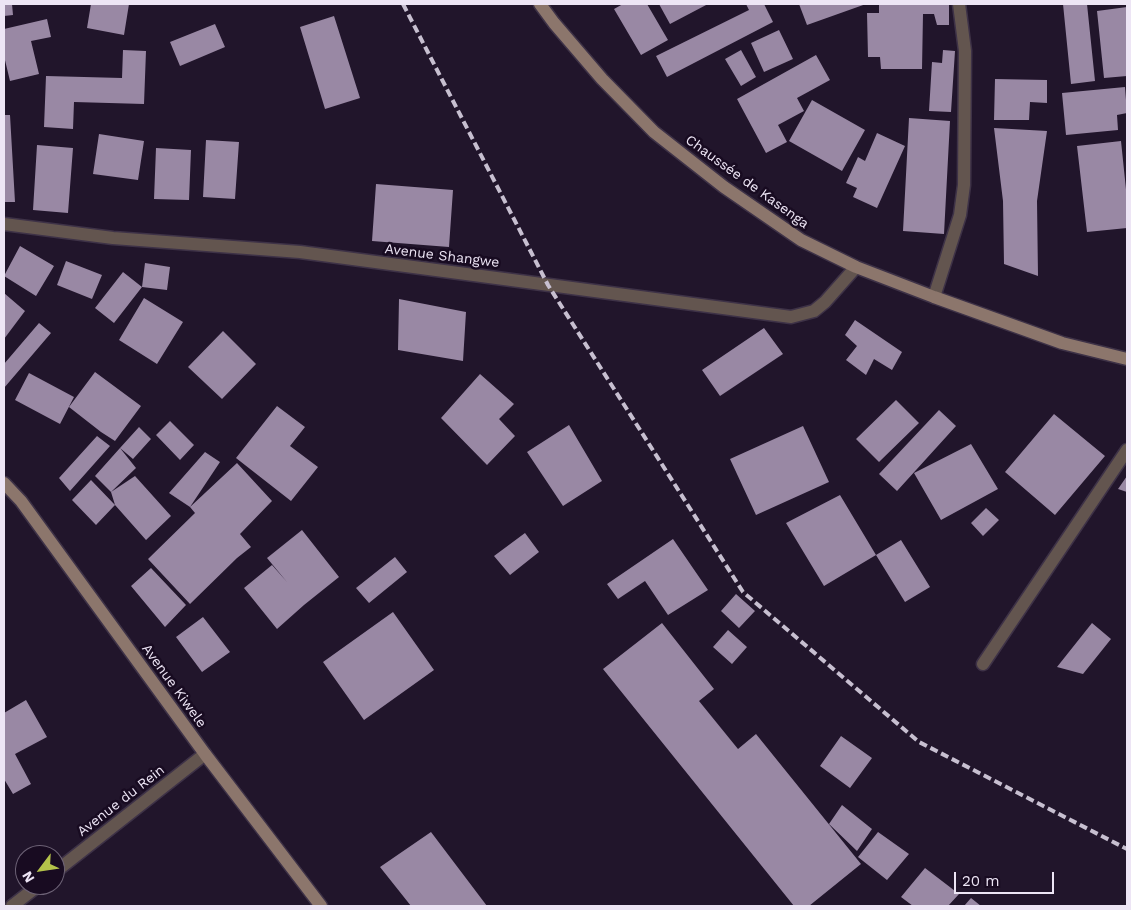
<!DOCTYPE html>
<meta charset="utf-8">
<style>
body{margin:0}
#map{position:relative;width:1131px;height:910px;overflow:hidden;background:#21152b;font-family:"Work Sans",sans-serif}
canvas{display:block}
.frame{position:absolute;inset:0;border:5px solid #ede5f5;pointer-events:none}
.north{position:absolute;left:15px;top:845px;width:50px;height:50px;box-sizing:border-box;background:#180b21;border:1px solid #6d6276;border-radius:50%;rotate:239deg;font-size:14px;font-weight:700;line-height:20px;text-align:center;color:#ede5f5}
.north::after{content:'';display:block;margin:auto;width:18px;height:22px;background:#b4c24a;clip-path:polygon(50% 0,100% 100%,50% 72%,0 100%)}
.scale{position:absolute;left:954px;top:872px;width:100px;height:22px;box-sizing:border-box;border:2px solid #ede5f5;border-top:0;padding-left:6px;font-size:15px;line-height:18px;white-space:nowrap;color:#ede5f5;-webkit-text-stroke:4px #180b21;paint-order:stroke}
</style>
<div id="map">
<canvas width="1131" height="910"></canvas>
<div class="frame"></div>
<div class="north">N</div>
<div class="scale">20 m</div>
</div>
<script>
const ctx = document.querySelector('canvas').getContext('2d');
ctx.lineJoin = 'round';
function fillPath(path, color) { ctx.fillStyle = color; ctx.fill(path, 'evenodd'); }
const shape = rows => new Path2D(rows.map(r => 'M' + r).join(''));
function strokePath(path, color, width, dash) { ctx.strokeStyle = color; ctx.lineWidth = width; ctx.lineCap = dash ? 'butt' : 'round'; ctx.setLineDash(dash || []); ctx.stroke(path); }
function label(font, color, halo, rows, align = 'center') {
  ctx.font = font + ' "Work Sans",sans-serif'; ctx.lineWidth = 5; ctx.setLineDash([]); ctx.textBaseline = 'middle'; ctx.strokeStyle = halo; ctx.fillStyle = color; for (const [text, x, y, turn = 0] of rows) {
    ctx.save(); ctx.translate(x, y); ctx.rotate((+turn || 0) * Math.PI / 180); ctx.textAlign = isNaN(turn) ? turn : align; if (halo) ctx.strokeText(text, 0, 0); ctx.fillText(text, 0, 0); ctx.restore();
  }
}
fillPath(shape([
 [4,4,12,4,13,15,4,16],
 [91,4,129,4,124,35,87,28],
 [623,4,647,4,668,40,641,55,614,9],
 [659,4,708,4,670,24],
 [746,4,764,4,773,22,667,77,656,56,749,10],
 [799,4,866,4,807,25],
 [879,4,949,4,949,25,937,25,934,14,923,14,922,69,881,69,880,57,868,57,867,13,879,13],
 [1063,4,1087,4,1095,81,1071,84],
 [1127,7,1127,76,1104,78,1097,11],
 [334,16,360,98,325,109,300,27],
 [47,19,51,37,31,41,39,74,10,81,4,56,4,29],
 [215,24,225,47,180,66,170,42],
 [779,30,793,59,764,72,751,43],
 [123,50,146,51,144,104,74,102,73,129,44,127,46,76,122,78],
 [741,50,756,77,741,86,725,59],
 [943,50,955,51,951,112,929,111,932,62,942,63],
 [816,55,830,80,797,98,804,111,778,125,787,142,766,153,737,99],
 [995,79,1047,80,1047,103,1030,102,1029,120,994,120],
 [1125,87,1127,113,1117,115,1118,130,1066,135,1062,93],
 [812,100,865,130,842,171,789,141],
 [4,115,10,115,15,202,4,202],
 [909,118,950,121,944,234,903,231],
 [994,128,1047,131,1037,201,1038,276,1004,264,1003,201],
 [877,133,905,146,877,208,853,197,857,188,846,183,858,157,865,161],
 [99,134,144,141,138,180,93,174],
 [206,140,239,142,235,199,203,197],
 [1121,141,1127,199,1127,228,1087,232,1077,146],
 [37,145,73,148,68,213,33,210],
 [156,148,191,150,189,200,154,199],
 [376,184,453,190,449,247,372,241],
 [20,246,54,266,36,296,4,276],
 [66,261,102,275,92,299,57,285],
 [145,263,170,267,167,290,142,287],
 [123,272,142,287,114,323,95,308],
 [4,293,25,311,4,339],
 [144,298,183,322,157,364,119,340],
 [399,299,466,312,463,361,398,350],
 [855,320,902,352,892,370,874,359,866,375,846,360,857,346,845,335],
 [39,323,51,333,4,388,4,364],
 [764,328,783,354,720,396,702,370],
 [223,331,256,364,222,399,188,367],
 [95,372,141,406,115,441,101,432,69,407],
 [29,373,74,397,60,424,15,400],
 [480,374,514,404,499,419,515,436,487,465,441,418],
 [896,400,919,423,879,462,856,439],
 [277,406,305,427,290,446,318,467,291,501,236,458],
 [939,410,956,426,897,491,879,474],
 [1054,414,1105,456,1055,515,1005,472],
 [170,421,194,445,180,460,156,435],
 [569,425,602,481,563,506,527,452],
 [803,426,829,482,756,515,730,459],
 [139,427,151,439,133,459,120,448,136,468,111,492,135,476,171,516,146,540,115,505,111,492,95,476,120,448],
 [97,436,110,446,70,491,59,478],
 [971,444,998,489,941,520,914,473],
 [205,452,220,462,190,507,169,493],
 [237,463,272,501,240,534,251,547,237,558,190,604,148,559,195,513,190,507],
 [1127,476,1127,492,1118,489],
 [91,480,115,505,96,525,72,500],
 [840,495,876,555,824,586,786,523],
 [986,508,999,520,983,536,971,523],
 [302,530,339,577,304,605,277,629,244,588,272,565,287,582,267,558],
 [525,533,539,552,510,575,494,556],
 [673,539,708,590,668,615,645,581,618,599,607,584],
 [901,540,930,587,905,602,876,555],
 [395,557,407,572,369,603,356,588],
 [151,568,186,605,165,627,131,586],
 [736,594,755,611,739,628,721,611],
 [393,612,434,670,364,720,323,662],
 [203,617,230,652,202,672,176,637],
 [662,623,714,689,699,701,738,749,756,734,861,864,809,906,794,906,603,669],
 [1092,623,1111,639,1083,674,1057,667],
 [728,630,747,647,732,664,713,647],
 [26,700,47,737,15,754,31,784,13,794,4,779,4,713],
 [841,736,872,758,850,788,820,766],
 [842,805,872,829,857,851,829,824],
 [431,832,487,906,411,906,380,867],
 [878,832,909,854,887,880,858,857],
 [925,868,959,894,948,906,913,906,901,897],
 [971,898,981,906,964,906]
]), '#9988a4');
const street = shape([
 [4,224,113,238,300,252,791,317,814,311,825,302,856,267],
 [934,297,960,215,964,185,965,51,959,4],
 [983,664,1127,450],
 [55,872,205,754],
 [12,906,39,885]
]);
const secondary = shape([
 [540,4,554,23,602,79,654,132,724,187,801,240,856,267,934,297,1062,343,1127,359],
 [4,483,21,501,205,754,321,906]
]);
strokePath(street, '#3e3247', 15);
strokePath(secondary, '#3e3247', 15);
strokePath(street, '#63554f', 12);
strokePath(secondary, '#8c766c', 12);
strokePath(shape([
 [403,4,548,285,743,592,919,742,1127,849]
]), '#c7bfd0', 4, [8, 4]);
label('14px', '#ede5f5', '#180b21', [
 ["Chaussée de Kasenga",747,182,36],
 ["Avenue Shangwe",442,256,7],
 ["Avenue Kiwele",174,686,54],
 ["Avenue du Rein",121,801,-38]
]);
</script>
